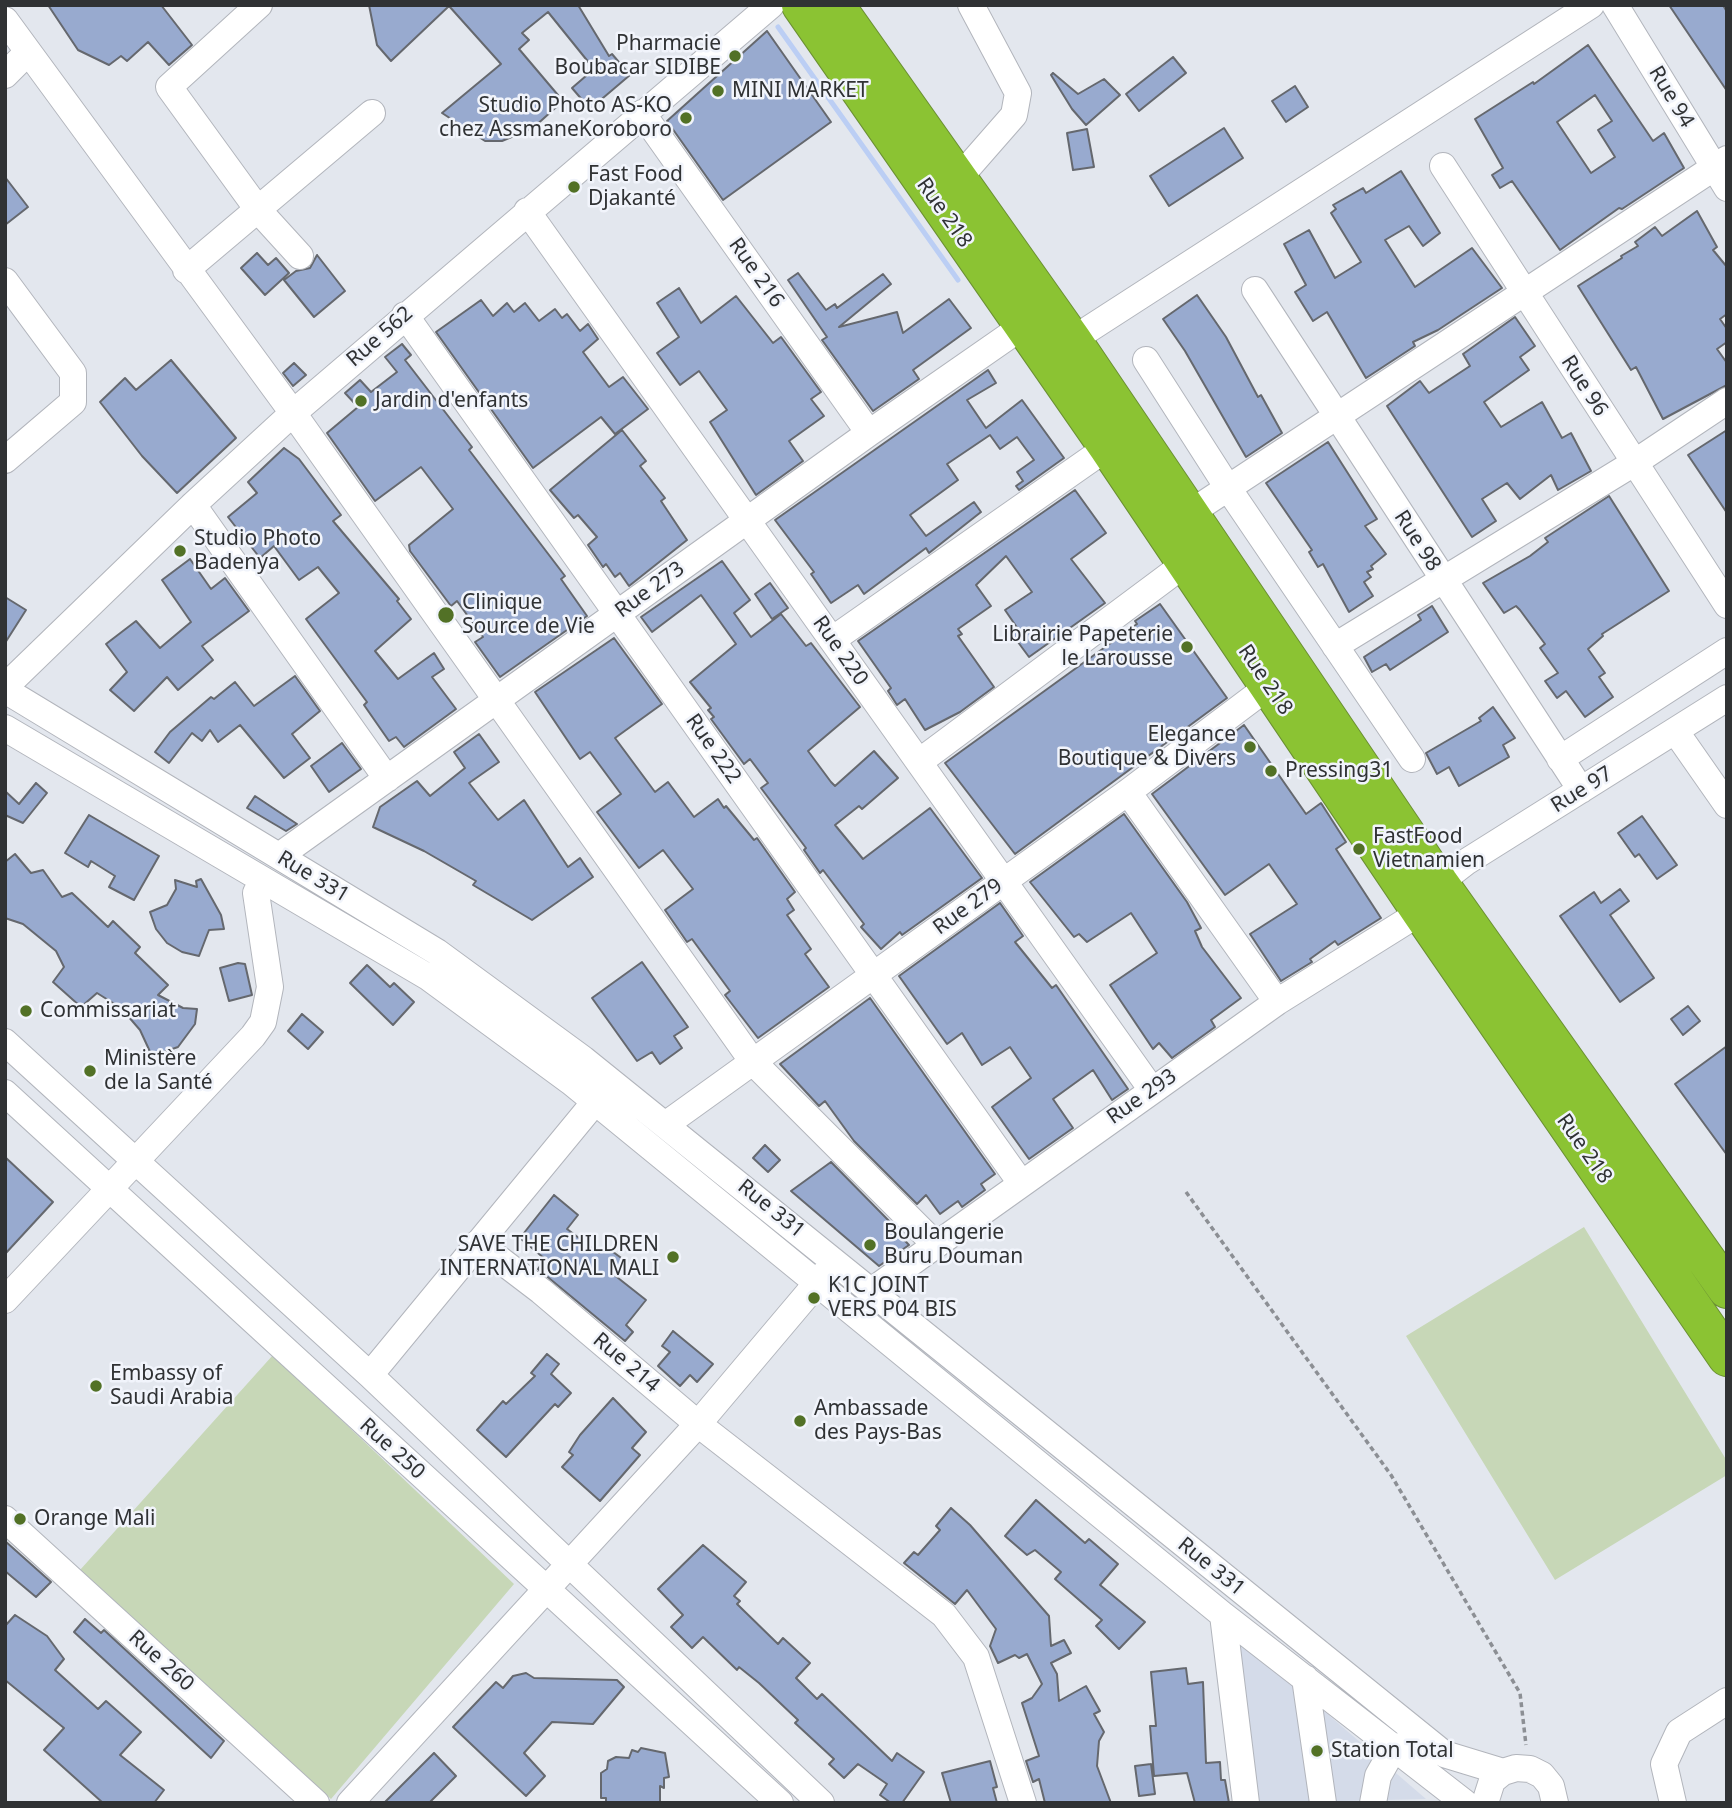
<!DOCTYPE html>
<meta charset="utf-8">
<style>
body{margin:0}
#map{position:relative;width:1732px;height:1808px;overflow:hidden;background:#e3e7ee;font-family:"Noto Sans",sans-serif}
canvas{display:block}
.frame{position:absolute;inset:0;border:7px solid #303234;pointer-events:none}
</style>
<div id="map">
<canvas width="1732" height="1808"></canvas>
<div class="frame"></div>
</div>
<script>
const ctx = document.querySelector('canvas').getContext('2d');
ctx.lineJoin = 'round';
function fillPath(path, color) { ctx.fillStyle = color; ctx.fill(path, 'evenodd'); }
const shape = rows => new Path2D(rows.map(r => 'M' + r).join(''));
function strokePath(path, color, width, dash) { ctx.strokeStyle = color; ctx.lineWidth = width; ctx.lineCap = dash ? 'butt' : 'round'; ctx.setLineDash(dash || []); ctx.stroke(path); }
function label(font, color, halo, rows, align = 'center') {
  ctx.font = font + ' "Noto Sans",sans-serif'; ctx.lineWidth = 5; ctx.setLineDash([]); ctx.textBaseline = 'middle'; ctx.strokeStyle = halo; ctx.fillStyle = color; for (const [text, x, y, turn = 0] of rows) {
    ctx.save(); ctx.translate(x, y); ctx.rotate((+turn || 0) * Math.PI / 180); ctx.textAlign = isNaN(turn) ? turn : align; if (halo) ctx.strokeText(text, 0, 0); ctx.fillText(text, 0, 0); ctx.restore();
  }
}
fillPath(shape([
 [1237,1636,1426,1799,1258,1803]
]), '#d4dbe9');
fillPath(shape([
 [1584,1227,1727,1461,1727,1475,1555,1580,1406,1336],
 [273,1355,514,1584,331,1799,80,1570]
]), '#c7d7b7');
strokePath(shape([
 [778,27,958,280]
]), '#bbcef4', 5);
const building = shape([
 [48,5,161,5,192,45,169,65,148,42,127,61,121,56,109,65,78,50,48,5],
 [369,5,578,5,609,56,612,54,630,75,590,109,572,88,594,69,548,12,522,33,529,40,519,49,563,101,533,128,502,141,485,141,442,113,501,64,449,6,391,61,377,45,369,5],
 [1669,5,1723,5,1727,12,1727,91,1669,5],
 [767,31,831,122,723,200,667,121,767,31],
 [1588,45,1653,141,1664,133,1684,168,1622,209,1619,208,1560,250,1512,181,1500,188,1492,175,1503,168,1475,119,1533,82,1534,84,1588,45],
 [1595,95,1612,121,1598,130,1615,157,1591,173,1557,122,1595,95],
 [1173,57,1186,73,1139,111,1126,94,1173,57],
 [1053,73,1078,94,1104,79,1120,95,1086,125,1072,109,1051,75,1053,73],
 [1295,86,1308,107,1286,122,1272,101,1295,86],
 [1224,128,1243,158,1169,206,1150,176,1224,128],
 [1087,129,1094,167,1073,170,1067,133,1087,129],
 [1401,171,1440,233,1423,246,1409,226,1385,240,1415,287,1472,248,1502,288,1438,330,1413,342,1415,346,1366,378,1327,312,1313,321,1295,292,1306,285,1284,244,1309,230,1335,278,1361,262,1331,213,1336,209,1333,205,1363,188,1366,193,1401,171],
 [5,177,28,207,5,225,5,177],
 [1697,211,1717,247,1713,250,1727,267,1727,314,1720,319,1727,329,1727,342,1717,349,1727,363,1727,385,1663,419,1636,367,1631,370,1578,286,1622,258,1621,256,1638,246,1635,242,1655,227,1662,236,1697,211],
 [257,253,268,265,276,258,289,273,265,295,241,268,257,253],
 [317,255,345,291,314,317,284,280,296,271,310,268,317,255],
 [798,273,826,310,835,304,837,308,883,274,891,284,839,327,897,312,903,333,949,299,971,328,913,370,919,379,873,411,822,340,827,337,788,280,798,273],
 [679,288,701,323,736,296,773,343,781,337,821,392,811,399,824,416,789,441,803,461,756,495,710,422,727,410,699,371,680,385,657,353,679,337,657,303,679,288],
 [1197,295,1226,337,1258,397,1261,395,1282,433,1246,457,1185,351,1163,319,1197,295],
 [481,300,493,316,507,303,514,312,525,303,539,321,555,309,562,318,567,314,580,331,588,324,598,339,583,352,609,387,623,377,648,409,615,434,601,417,533,468,436,332,481,300],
 [1515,317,1535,346,1520,357,1529,370,1484,402,1501,427,1542,402,1562,438,1571,433,1591,471,1558,490,1551,475,1520,499,1507,483,1482,499,1496,521,1472,537,1387,406,1420,381,1429,393,1470,366,1463,354,1515,317],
 [402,344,411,355,405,360,472,447,469,450,565,576,561,579,587,616,500,677,475,642,483,637,457,601,451,606,410,551,409,545,453,509,421,467,375,501,327,433,358,407,345,393,360,380,371,392,397,372,385,357,402,344],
 [171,360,236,438,177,493,142,456,100,402,125,378,136,390,171,360],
 [294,363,306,375,293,386,283,373,294,363],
 [988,370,996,383,967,400,986,428,1022,400,1064,458,1019,490,1016,486,1023,481,1017,472,1034,460,1017,437,1000,449,990,435,947,464,958,480,910,515,926,536,974,502,981,512,929,553,926,548,864,594,858,585,831,603,811,574,814,572,775,520,988,370],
 [622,430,646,461,640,466,665,498,661,501,687,540,629,586,620,573,615,577,606,564,603,567,588,545,597,537,578,515,574,518,550,490,622,430],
 [1727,430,1727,513,1688,455,1727,430],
 [1328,442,1377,519,1365,526,1386,554,1371,566,1373,569,1367,572,1371,577,1364,582,1373,596,1349,612,1323,564,1318,567,1309,552,1312,550,1266,483,1328,442],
 [284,448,299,459,341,515,333,521,399,599,397,601,411,619,375,651,398,679,434,653,444,669,432,677,456,709,404,747,396,737,389,741,364,705,367,702,306,619,339,593,318,567,299,580,274,546,260,558,228,517,257,493,248,482,284,448],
 [1075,490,1106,533,1071,559,1105,603,1029,657,1012,634,1018,629,1005,610,1032,592,1006,556,976,585,991,606,958,629,962,634,958,636,994,687,960,712,925,730,905,699,897,705,888,691,891,688,858,641,1075,490],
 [1609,496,1669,591,1602,634,1603,636,1588,649,1605,673,1599,677,1613,697,1585,717,1566,691,1557,698,1545,681,1558,673,1540,648,1545,644,1520,610,1516,606,1504,613,1483,583,1530,556,1548,542,1545,538,1609,496],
 [190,559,211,589,225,578,249,611,202,646,213,660,178,690,167,677,134,711,110,690,127,672,106,644,136,621,160,648,191,622,162,580,190,559],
 [722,561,750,600,734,613,751,637,781,614,806,646,811,643,860,707,808,751,831,782,835,786,874,751,898,778,862,809,859,806,835,825,863,859,930,808,982,878,902,935,900,932,881,949,861,927,864,924,823,870,820,873,804,850,806,848,761,788,768,783,750,759,744,764,711,719,714,717,708,710,711,708,690,682,736,644,701,595,652,632,641,617,722,561],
 [770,583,788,608,772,619,755,594,770,583],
 [5,597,26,610,5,643,5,597],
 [1160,604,1227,698,1015,854,945,763,1137,624,1135,621,1160,604],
 [1432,606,1448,632,1390,670,1386,664,1372,672,1364,657,1421,620,1418,615,1432,606],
 [614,638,662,704,615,738,655,792,668,782,694,817,718,799,724,808,726,806,754,840,757,838,795,892,787,899,794,910,787,915,811,949,805,954,829,987,758,1038,725,995,730,991,692,939,687,942,665,910,693,889,663,850,639,868,597,812,621,794,590,752,580,759,535,692,614,638],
 [295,676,320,711,292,734,310,758,284,778,240,725,218,742,210,730,202,741,192,733,169,763,155,752,170,732,211,697,214,699,235,682,254,706,295,676],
 [1493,707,1515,738,1503,745,1509,757,1459,786,1449,767,1437,774,1426,753,1481,721,1479,718,1493,707],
 [1244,725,1306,814,1321,803,1346,842,1336,849,1381,918,1338,945,1335,941,1310,959,1312,962,1281,981,1250,934,1297,904,1269,864,1225,895,1152,794,1244,725],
 [479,734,499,762,469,783,498,820,524,800,568,867,580,858,593,877,532,920,473,885,476,881,424,851,373,827,380,807,417,781,430,796,465,768,454,752,479,734],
 [342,743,361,769,329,792,311,766,342,743],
 [36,783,47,793,23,823,5,815,5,791,19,804,36,783],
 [255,796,297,824,286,831,247,808,255,796],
 [1124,814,1187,902,1201,928,1195,931,1202,947,1241,998,1211,1020,1215,1027,1172,1058,1159,1043,1153,1049,1110,985,1157,953,1131,913,1087,942,1079,934,1074,937,1030,882,1124,814],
 [89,815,159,856,134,900,109,887,115,876,91,861,88,867,65,853,89,815],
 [1642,816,1677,865,1657,879,1639,854,1635,857,1618,833,1642,816],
 [15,854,31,873,43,870,62,897,72,893,108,927,113,921,140,947,135,953,168,985,158,995,183,1008,197,1009,195,1024,178,1047,152,1056,140,1030,121,1008,97,993,81,1007,53,982,64,967,56,951,23,924,5,918,5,862,15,854],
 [201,879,221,915,224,929,209,930,199,956,182,952,167,943,156,929,150,912,167,905,176,889,175,880,197,887,196,881,201,879],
 [1620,889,1629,901,1610,915,1654,978,1620,1002,1560,916,1594,892,1601,903,1620,889],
 [1000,903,1023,936,1015,942,1052,988,1056,985,1128,1089,1112,1100,1093,1070,1053,1099,1073,1128,1029,1159,992,1107,1031,1078,1010,1047,982,1065,962,1033,947,1044,899,976,1000,903],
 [642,962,688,1027,674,1036,682,1048,660,1064,652,1052,637,1061,592,998,642,962],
 [238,963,245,964,252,995,229,1001,220,968,238,963],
 [367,965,390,987,394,983,414,1002,393,1025,350,983,367,965],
 [870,998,995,1174,981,1184,985,1190,962,1207,958,1201,940,1214,926,1195,917,1204,854,1141,825,1101,819,1106,780,1064,870,998],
 [1688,1006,1700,1021,1683,1035,1671,1019,1688,1006],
 [302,1014,323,1032,308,1049,288,1031,302,1014],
 [1727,1046,1727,1155,1675,1084,1727,1046],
 [765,1145,780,1160,768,1172,753,1158,765,1145],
 [5,1157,53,1202,5,1254,5,1157],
 [831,1162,893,1225,892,1227,909,1245,879,1266,791,1191,831,1162],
 [554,1195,578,1215,567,1229,599,1253,605,1246,624,1260,613,1274,646,1300,626,1325,633,1332,625,1341,538,1269,545,1259,520,1238,554,1195],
 [673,1331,713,1364,697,1382,690,1375,680,1386,658,1366,670,1352,662,1346,673,1331],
 [547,1354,559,1364,551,1374,571,1393,558,1407,555,1404,506,1457,477,1430,503,1401,506,1404,535,1376,531,1373,547,1354],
 [613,1398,646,1432,632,1448,640,1455,600,1501,562,1467,573,1455,569,1452,580,1435,613,1398],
 [1036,1500,1085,1543,1089,1539,1118,1564,1100,1585,1145,1622,1119,1649,1096,1626,1102,1620,1055,1579,1061,1572,1035,1550,1027,1555,1005,1536,1036,1500],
 [951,1508,970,1525,1049,1616,1051,1646,1064,1640,1071,1653,1051,1663,1057,1674,1059,1701,1086,1686,1100,1711,1094,1714,1104,1732,1099,1741,1097,1766,1111,1803,1045,1803,1039,1779,1033,1782,1026,1761,1039,1756,1022,1703,1032,1698,1042,1684,1027,1654,1019,1658,1015,1655,998,1663,990,1646,996,1629,967,1590,955,1604,904,1563,914,1552,918,1555,940,1530,936,1526,951,1508],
 [5,1541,51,1582,36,1597,5,1571,5,1541],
 [703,1545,746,1582,734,1596,740,1601,737,1604,778,1644,783,1638,810,1663,796,1678,817,1699,822,1694,892,1761,897,1753,924,1772,902,1803,891,1803,880,1795,887,1784,858,1764,844,1778,829,1764,834,1759,795,1723,798,1720,759,1683,739,1667,737,1670,703,1637,692,1648,671,1627,683,1615,658,1589,703,1545],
 [15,1615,47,1636,64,1659,55,1670,98,1709,106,1701,141,1732,120,1755,164,1790,154,1803,103,1803,44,1750,64,1728,5,1680,5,1626,15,1615],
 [85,1619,101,1633,104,1630,224,1741,211,1758,74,1632,85,1619],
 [1186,1668,1188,1684,1203,1682,1206,1763,1220,1762,1221,1780,1225,1780,1229,1803,1195,1803,1187,1773,1154,1776,1150,1726,1156,1726,1151,1672,1186,1668],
 [526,1673,534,1678,617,1680,624,1687,593,1724,552,1722,524,1753,545,1776,526,1796,453,1727,496,1682,503,1688,513,1676,526,1673],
 [641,1748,665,1753,669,1777,664,1778,664,1788,660,1786,660,1803,606,1803,606,1798,601,1798,601,1773,607,1769,608,1761,616,1757,629,1758,632,1750,638,1752,641,1748],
 [434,1753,456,1776,429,1803,384,1803,434,1753],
 [990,1761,997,1787,993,1788,997,1803,951,1803,942,1773,990,1761],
 [1151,1764,1155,1794,1139,1796,1135,1766,1151,1764]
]);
fillPath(building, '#98aacf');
strokePath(building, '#65686e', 2);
const minor = shape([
 [259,5,169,87,259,211,300,256],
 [1615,5,1727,188],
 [5,20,293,413,753,1062,936,1245],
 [5,75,28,52],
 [642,113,869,433],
 [1443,166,1727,605],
 [958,179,1014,115,1018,93,971,5],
 [527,211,1152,1090],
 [186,270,372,113],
 [5,281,73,373,73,402,5,460],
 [1255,290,1581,790],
 [405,315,1021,1183],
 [1072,340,1591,5],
 [1146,360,1228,488,1412,759],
 [193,505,387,779],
 [1190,513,1727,159],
 [832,640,1108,447],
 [1335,646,1634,463,1727,401],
 [5,687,193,505,293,413,771,5],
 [5,690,437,952,583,1059,1444,1754,1503,1772],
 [5,728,428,977,571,1082,1223,1615,1465,1803],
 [1676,732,1727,805],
 [1560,759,1727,651],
 [919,762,1186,563],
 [1128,792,1277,1002],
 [279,856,869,433,1023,326],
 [5,1042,370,1375,821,1803],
 [5,1093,780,1803],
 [665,1125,1128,792,1269,686],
 [478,1243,541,1291,698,1424,944,1615,976,1657,1023,1803],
 [870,1292,1277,1002,1421,912,1439,883,1466,862,1727,698],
 [5,1300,253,1036,263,1022,270,987,256,893,263,880],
 [370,1375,594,1103],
 [5,1519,316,1803],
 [1223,1615,1246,1803],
 [1305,1678,1323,1803],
 [350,1803,698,1424,828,1270],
 [1373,1803,1378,1776,1395,1746],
 [1485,1803,1492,1781,1503,1772,1516,1768,1530,1769,1542,1775,1551,1786,1555,1803],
 [1673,1803,1664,1764,1679,1732,1727,1701]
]);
const highway = shape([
 [801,5,1108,447,1421,912,1727,1357],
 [835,5,1072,340,1439,883,1727,1289]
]);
strokePath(minor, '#b2b5bc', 28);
strokePath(highway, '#6b9033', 40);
strokePath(shape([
 [1186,1192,1391,1475,1520,1693,1526,1745]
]), '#8c8f94', 3.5, [5, 3.5]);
strokePath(minor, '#fff', 26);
strokePath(highway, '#8bc333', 38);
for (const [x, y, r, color] of [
 [735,56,7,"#527126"],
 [718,91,7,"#527126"],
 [686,118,7,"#527126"],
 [574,187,7,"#527126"],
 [361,401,7,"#527126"],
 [180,551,7,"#527126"],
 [446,615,9,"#527126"],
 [1187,647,7,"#527126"],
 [1250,747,7,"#527126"],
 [1271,771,7,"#527126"],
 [1359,849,7,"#527126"],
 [26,1011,7,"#527126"],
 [90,1071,7,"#527126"],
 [870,1245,7,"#527126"],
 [673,1257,7,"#527126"],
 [814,1298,7,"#527126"],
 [96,1386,7,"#527126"],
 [800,1421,7,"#527126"],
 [20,1519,7,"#527126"],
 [1317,1751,7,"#527126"]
]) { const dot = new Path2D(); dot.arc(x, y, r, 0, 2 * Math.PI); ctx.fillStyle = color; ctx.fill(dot); strokePath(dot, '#f1f4fb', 2.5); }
label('21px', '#303234', '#f1f4fb', [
 ["Pharmacie",721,44,"right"],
 ["Boubacar SIDIBE",721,68,"right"],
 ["MINI MARKET",732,91],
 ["Studio Photo AS-KO",672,106,"right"],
 ["chez AssmaneKoroboro",672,130,"right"],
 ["Fast Food",588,175],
 ["Djakanté",588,199],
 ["Jardin d'enfants",375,401],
 ["Studio Photo",194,539],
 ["Badenya",194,563],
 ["Clinique",462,603],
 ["Source de Vie",462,627],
 ["Librairie Papeterie",1173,635,"right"],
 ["le Larousse",1173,659,"right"],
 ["Elegance",1236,735,"right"],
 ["Boutique & Divers",1236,759,"right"],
 ["Pressing31",1285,771],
 ["FastFood",1373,837],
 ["Vietnamien",1373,861],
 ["Commissariat",40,1011],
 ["Ministère",104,1059],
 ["de la Santé",104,1083],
 ["Boulangerie",884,1233],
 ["Buru Douman",884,1257],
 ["SAVE THE CHILDREN",659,1245,"right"],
 ["INTERNATIONAL MALI",659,1269,"right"],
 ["K1C JOINT",828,1286],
 ["VERS P04 BIS",828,1310],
 ["Embassy of",110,1374],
 ["Saudi Arabia",110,1398],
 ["Ambassade",814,1409],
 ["des Pays-Bas",814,1433],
 ["Orange Mali",34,1519],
 ["Station Total",1331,1751]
], 'left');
label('21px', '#303234', '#f1f4fb', [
 ["Rue 94",1671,97,59],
 ["Rue 218",944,213,55],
 ["Rue 216",756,273,55],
 ["Rue 562",380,337,-41],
 ["Rue 96",1584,386,57],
 ["Rue 98",1417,541,57],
 ["Rue 273",650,590,-36],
 ["Rue 220",840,651,55],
 ["Rue 218",1265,680,56],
 ["Rue 222",713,749,55],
 ["Rue 97",1582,790,-32],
 ["Rue 331",313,877,31],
 ["Rue 279",968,907,-36],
 ["Rue 293",1142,1097,-35],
 ["Rue 218",1584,1149,55],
 ["Rue 331",771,1209,39],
 ["Rue 214",626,1363,40],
 ["Rue 250",392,1449,42],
 ["Rue 331",1211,1567,39],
 ["Rue 260",161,1661,42]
]);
</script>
